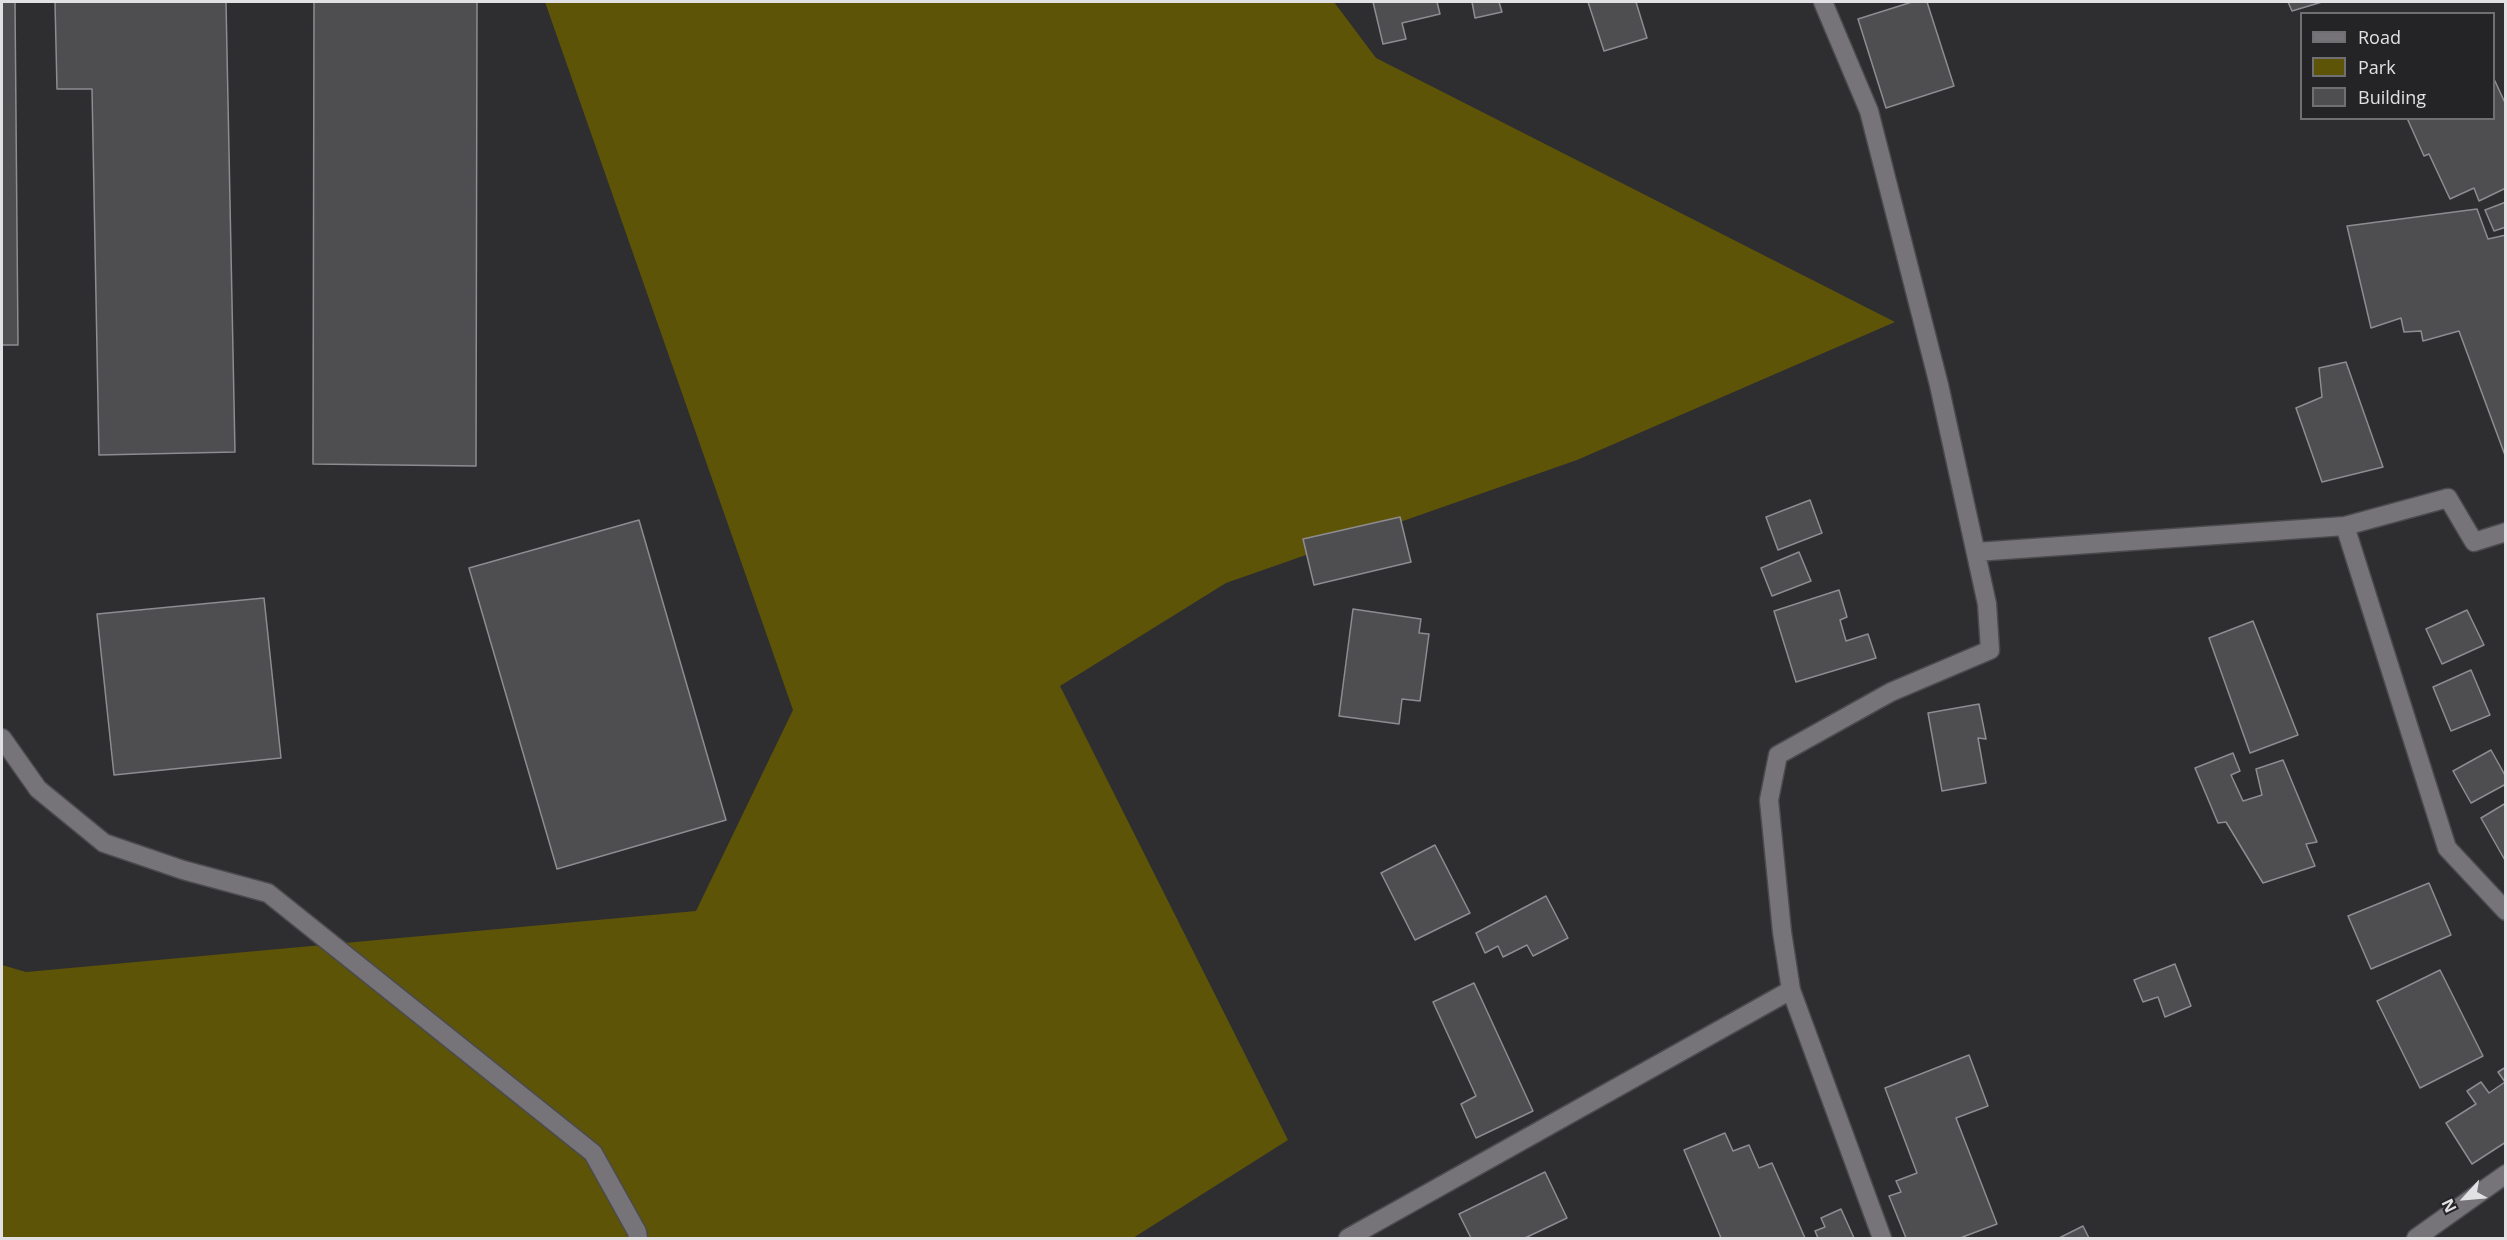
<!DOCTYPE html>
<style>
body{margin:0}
#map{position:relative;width:2507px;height:1240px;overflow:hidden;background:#2e2d30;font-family:"Open Sans",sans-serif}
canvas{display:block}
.frame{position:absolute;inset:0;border:3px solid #e1e0e2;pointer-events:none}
.legend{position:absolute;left:2300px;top:12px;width:195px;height:108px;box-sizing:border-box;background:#242326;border:2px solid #706f71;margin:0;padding:8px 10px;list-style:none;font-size:18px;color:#e1e0e2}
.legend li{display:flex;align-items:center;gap:12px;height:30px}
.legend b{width:30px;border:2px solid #706f71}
.north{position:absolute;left:2435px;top:1168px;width:60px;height:60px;-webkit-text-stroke:4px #242326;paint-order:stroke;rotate:244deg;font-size:16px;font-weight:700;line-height:24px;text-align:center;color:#e1e0e2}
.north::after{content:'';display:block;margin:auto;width:21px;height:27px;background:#e1e0e2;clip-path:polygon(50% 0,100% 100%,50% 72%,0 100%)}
</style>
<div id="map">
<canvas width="2507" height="1240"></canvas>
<div class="frame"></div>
<ul class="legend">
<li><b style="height:8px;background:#767478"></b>Road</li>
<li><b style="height:16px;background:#5d5408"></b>Park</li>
<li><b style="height:16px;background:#4e4d50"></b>Building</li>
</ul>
<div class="north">N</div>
</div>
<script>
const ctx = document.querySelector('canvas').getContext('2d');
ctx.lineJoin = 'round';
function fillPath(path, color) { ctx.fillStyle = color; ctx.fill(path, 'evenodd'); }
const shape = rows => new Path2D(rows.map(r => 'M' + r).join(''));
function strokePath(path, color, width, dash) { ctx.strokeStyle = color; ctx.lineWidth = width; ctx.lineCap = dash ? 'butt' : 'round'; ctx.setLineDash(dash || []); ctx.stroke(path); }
fillPath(shape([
 [545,2,1334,2,1376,58,1895,322,1577,460,1226,583,1060,686,1288,1140,1133,1238,2,1238,2,965,26,972,696,911,793,710]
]), '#5d5408');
const building = shape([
 [2,2,15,2,18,345,2,345,2,2],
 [55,2,226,2,235,452,99,455,92,89,57,89,55,2],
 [314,2,477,2,476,466,313,464,314,2],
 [1373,2,1437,2,1440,14,1402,23,1406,39,1383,44,1373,2],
 [1472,2,1499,2,1502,12,1475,18,1472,2],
 [1588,2,1636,2,1647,38,1604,51,1588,2],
 [1912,2,1927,2,1954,86,1886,108,1858,19,1912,2],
 [2288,2,2322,2,2292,11,2288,2],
 [2494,79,2506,105,2506,188,2479,201,2474,188,2450,199,2429,154,2424,156,2407,118,2494,118,2494,79],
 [2506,202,2506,227,2494,231,2485,210,2506,202],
 [2477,209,2488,239,2506,235,2506,458,2459,331,2423,341,2421,331,2404,332,2401,318,2371,328,2347,226,2477,209],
 [2346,362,2383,467,2322,482,2296,408,2322,397,2319,368,2346,362],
 [1810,500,1822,533,1778,550,1766,517,1810,500],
 [1400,517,1411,562,1314,585,1303,539,1400,517],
 [639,520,726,820,557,869,469,568,639,520],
 [1799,552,1811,581,1772,596,1761,568,1799,552],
 [1839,590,1847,617,1840,620,1846,641,1868,634,1876,658,1796,682,1774,611,1839,590],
 [264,598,281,758,114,775,97,614,264,598],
 [1353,609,1421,619,1419,633,1429,634,1420,701,1402,699,1399,724,1339,716,1353,609],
 [2467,610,2484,645,2442,664,2426,629,2467,610],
 [2253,621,2298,735,2250,753,2209,638,2253,621],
 [2471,670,2490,715,2451,731,2433,687,2471,670],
 [1979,704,1986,739,1978,738,1986,783,1942,791,1928,713,1979,704],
 [2491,750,2506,777,2506,784,2471,803,2453,771,2491,750],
 [2233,753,2240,771,2231,775,2243,801,2262,795,2256,769,2283,760,2317,842,2306,844,2315,866,2263,883,2226,822,2218,823,2195,768,2233,753],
 [2506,803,2506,862,2481,818,2506,803],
 [1435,845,1470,913,1415,940,1381,873,1435,845],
 [2429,883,2451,935,2371,969,2348,916,2429,883],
 [1546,896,1568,938,1533,956,1527,945,1503,957,1498,946,1485,953,1476,933,1546,896],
 [2175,964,2191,1006,2165,1017,2158,997,2143,1002,2134,980,2175,964],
 [2440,970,2483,1056,2420,1088,2377,1001,2440,970],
 [1474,983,1533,1111,1476,1138,1461,1104,1476,1096,1433,1002,1474,983],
 [1969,1055,1988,1106,1956,1118,1997,1224,1960,1238,1906,1238,1889,1196,1901,1192,1896,1181,1917,1173,1885,1088,1969,1055],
 [2506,1067,2506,1142,2472,1164,2446,1123,2476,1104,2467,1091,2481,1082,2489,1093,2505,1082,2498,1072,2506,1067],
 [1725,1133,1733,1151,1749,1145,1759,1168,1772,1163,1805,1238,1721,1238,1684,1150,1725,1133],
 [1545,1172,1567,1218,1525,1238,1471,1238,1459,1214,1545,1172],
 [1841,1209,1854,1238,1818,1238,1815,1231,1825,1227,1821,1218,1841,1209],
 [2083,1226,2089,1238,2059,1238,2083,1226]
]);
fillPath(building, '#4e4d50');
strokePath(building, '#8e8c90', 1.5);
const minor = shape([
 [1823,2,1869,111,1939,385,1987,604,1990,650,1891,692,1778,755,1769,800,1782,932,1791,990,1882,1238],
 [2345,526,2448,498,2474,542,2506,532],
 [1976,552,2345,526,2447,848,2506,911],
 [2,738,38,789,104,843,183,870,268,893,593,1153,637,1232,638,1238],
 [1348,1238,1791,990],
 [2416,1238,2506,1174]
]);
strokePath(minor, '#4b4a4d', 21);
strokePath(minor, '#767478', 18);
</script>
